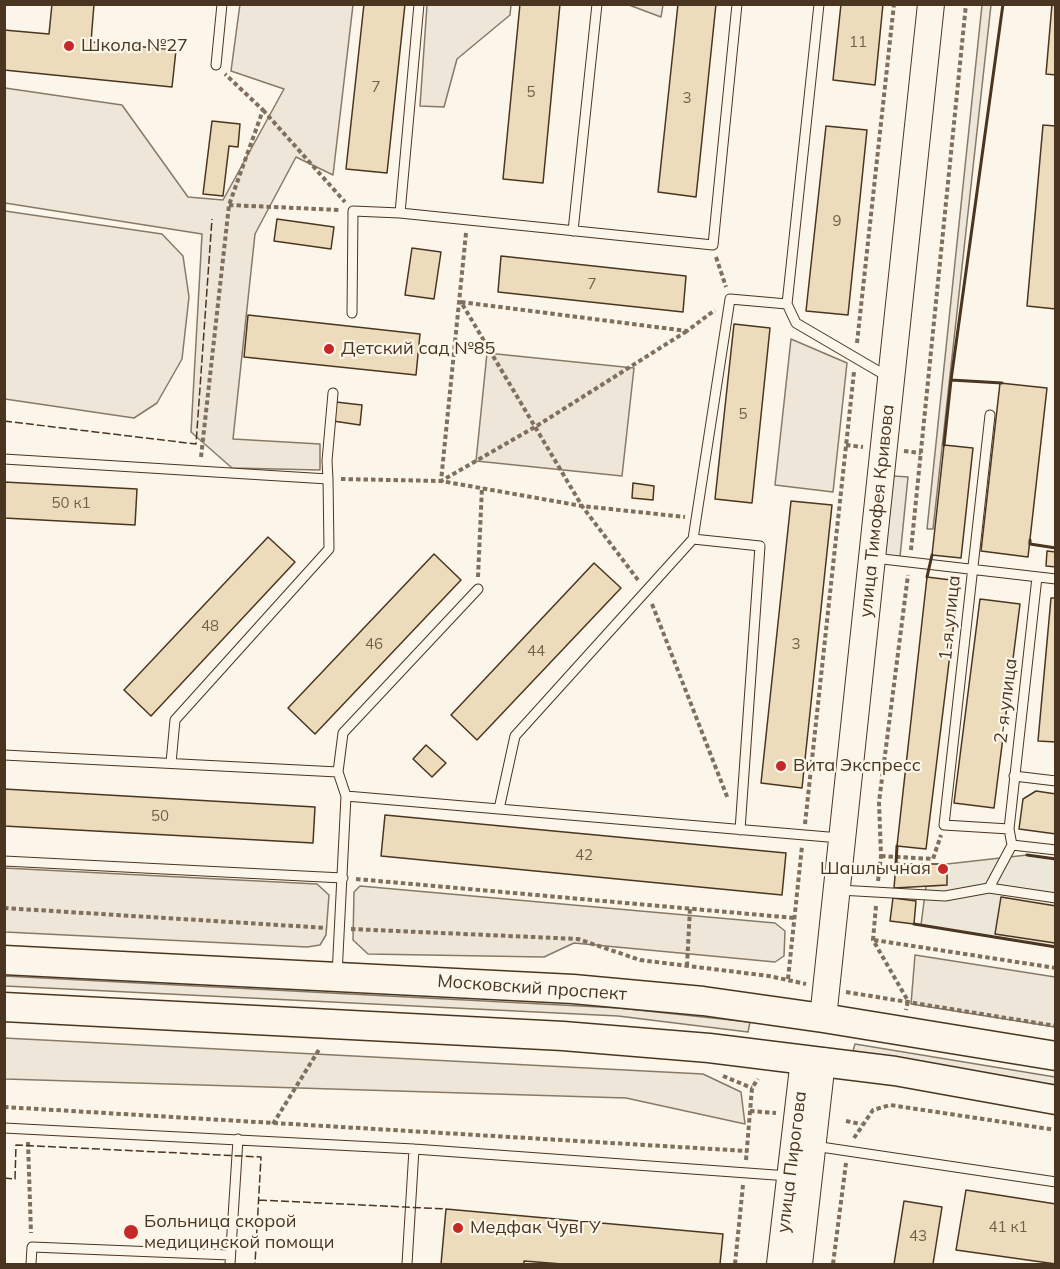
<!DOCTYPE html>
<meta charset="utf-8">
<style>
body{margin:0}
#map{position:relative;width:1060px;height:1269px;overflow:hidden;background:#fbf6e9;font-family:Mulish,sans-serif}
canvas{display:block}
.frame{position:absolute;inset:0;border:6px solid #4a3520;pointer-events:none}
</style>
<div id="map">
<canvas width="1060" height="1269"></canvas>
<div class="frame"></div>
</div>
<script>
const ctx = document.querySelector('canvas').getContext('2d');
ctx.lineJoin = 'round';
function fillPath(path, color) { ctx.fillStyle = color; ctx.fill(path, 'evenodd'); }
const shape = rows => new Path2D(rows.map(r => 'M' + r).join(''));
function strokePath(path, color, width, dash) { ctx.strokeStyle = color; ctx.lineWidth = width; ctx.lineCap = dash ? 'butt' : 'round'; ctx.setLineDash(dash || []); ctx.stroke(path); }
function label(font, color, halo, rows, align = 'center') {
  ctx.font = font + ' Mulish,sans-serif'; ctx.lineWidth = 4.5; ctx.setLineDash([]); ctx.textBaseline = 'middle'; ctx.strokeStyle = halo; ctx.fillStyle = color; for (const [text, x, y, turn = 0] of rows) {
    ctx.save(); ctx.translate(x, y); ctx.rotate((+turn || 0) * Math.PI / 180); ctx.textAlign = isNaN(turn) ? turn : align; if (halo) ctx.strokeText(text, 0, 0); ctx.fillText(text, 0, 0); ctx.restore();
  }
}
const green = shape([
 [240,4,353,5,333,175,296,157,255,234,233,439,320,444,320,470,232,468,191,432,202,234,5,203,5,88,122,105,188,197,223,200,284,89,231,71,240,4],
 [427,5,511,5,510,15,457,59,444,107,420,106,427,5],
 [629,5,663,5,661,17,629,5],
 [982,5,991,5,933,529,927,529,982,5],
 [5,211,162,234,183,256,189,297,182,359,157,403,134,418,5,399,5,211],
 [791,339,847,363,833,492,775,485,791,339],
 [487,353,634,368,622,476,476,461,487,353],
 [4,868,317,884,329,895,326,935,320,945,307,947,5,932,4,868],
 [360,886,775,923,785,931,784,956,775,962,574,943,544,957,368,954,353,940,354,892,360,886],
 [915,955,1055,977,1055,1027,911,1004,915,955],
 [4,976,619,1008,750,1022,748,1032,618,1016,5,986,4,976],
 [4,1038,703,1074,741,1092,745,1124,626,1098,5,1079,4,1038],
 [855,1044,1055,1077,1055,1085,853,1051,855,1044]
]);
fillPath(green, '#ede6d9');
strokePath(green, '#887966', 1.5);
const parking = shape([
 [880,475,908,477,900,557,872,554,880,475],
 [1027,855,1055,859,1055,947,921,925,926,886,946,885,947,864,1027,855]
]);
fillPath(parking, '#ede7d9');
strokePath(parking, '#887966', 1.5);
const building = shape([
 [52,4,94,4,91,42,176,50,172,87,4,70,4,30,49,34,52,4],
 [364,4,405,4,387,173,346,169,364,4],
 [520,4,560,4,543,183,503,179,520,4],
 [678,4,716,4,696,197,658,192,678,4],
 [841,4,883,4,875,85,833,80,841,4],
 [1052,4,1056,4,1056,75,1046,74,1052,4],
 [212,121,240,124,238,147,229,146,223,196,203,194,212,121],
 [1043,125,1056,126,1056,309,1027,306,1043,125],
 [826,126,867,130,848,315,806,311,826,126],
 [277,219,334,227,331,249,274,241,277,219],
 [412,248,441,252,434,299,405,295,412,248],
 [501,256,686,276,683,312,498,292,501,256],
 [248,315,420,334,416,375,244,357,248,315],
 [734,324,770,328,752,503,715,499,734,324],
 [1000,383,1047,388,1028,557,981,551,1000,383],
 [336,402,362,405,360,425,333,421,336,402],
 [944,445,973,448,961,558,932,555,944,445],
 [4,482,137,489,135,525,4,518,4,482],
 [633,483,654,486,653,500,632,498,633,483],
 [791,501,832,505,802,788,761,783,791,501],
 [268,537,295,562,151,716,124,690,268,537],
 [1047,551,1056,552,1056,567,1046,566,1047,551],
 [434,554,461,580,315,734,288,708,434,554],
 [594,563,621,588,477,740,451,715,594,563],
 [927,577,959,581,926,849,897,846,927,577],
 [1051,598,1056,598,1056,742,1038,741,1051,598],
 [980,599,1020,604,994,808,954,803,980,599],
 [426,745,446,763,432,777,413,759,426,745],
 [4,789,315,807,313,843,4,826,4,789],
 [1036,791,1056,794,1056,834,1019,829,1023,799,1036,791],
 [385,815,786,853,782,895,381,856,385,815],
 [896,864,947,864,947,885,894,888,896,864],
 [1001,897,1056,906,1055,943,995,934,1001,897],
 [893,898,916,901,914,924,890,921,893,898],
 [966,1190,1056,1204,1056,1264,956,1250,966,1190],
 [904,1201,942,1207,933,1264,894,1264,904,1201],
 [446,1209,723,1234,720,1264,562,1264,524,1261,524,1264,441,1264,446,1209]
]);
fillPath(building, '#ecdcbc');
strokePath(building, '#4a3520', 1.5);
const lane = shape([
 [216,65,222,4],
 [400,213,419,4],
 [573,231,597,4],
 [787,304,796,323,890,378],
 [352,313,353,211,400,213,713,245,737,4],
 [990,415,944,825,1009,829],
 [4,459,328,479,329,549,175,720,171,763],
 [328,479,327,461,333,393],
 [693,539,760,546,740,830],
 [874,558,1056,579],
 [1037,577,1009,829,1012,845,1056,850],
 [4,755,338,772,346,796,337,975],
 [338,772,343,733,478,589],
 [1014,776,1056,781],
 [346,796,840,838],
 [499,809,515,736,693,539,730,299,787,304,819,4],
 [4,861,343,878],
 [989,888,1012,845],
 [839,890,945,896,989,888,1056,898],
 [4,1128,414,1149,789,1176],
 [814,1146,1056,1182],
 [31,1264,32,1247,230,1255],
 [230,1264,238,1139],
 [407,1264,414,1149]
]);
const secondary = shape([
 [823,1018,931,4],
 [780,1264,804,1059],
 [799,1264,822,1061]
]);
const primary = shape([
 [4,960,573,989,703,1001,823,1018,1056,1056],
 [4,1007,563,1036,709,1048,895,1071,1056,1100]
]);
strokePath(lane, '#4a3520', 11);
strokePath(secondary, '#4a3520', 28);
strokePath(primary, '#4a3520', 31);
strokePath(shape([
 [263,110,345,202],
 [229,205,340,210],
 [466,233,441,481,535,427,687,331],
 [716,257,726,287],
 [857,343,894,4],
 [846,445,863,447],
 [904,451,921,453],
 [201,457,229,205,263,110,225,74],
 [341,479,441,481,582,506,685,517],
 [911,550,966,4],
 [478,577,482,487],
 [638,580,582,506,461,302,687,331,715,310],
 [652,604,728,799],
 [805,824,854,372],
 [881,856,933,859,941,835],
 [356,879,795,918],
 [878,881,881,856,879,802,908,575],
 [876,906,873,940,908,1001,906,1010],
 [4,908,327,928],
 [351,929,578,939,640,960,769,976,806,984],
 [874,940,1056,968],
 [687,966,690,908],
 [788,979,802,846],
 [846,992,1056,1026],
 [723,1076,752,1088],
 [4,1107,747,1151],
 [750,1111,776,1113],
 [846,1121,861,1124],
 [273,1124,320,1048],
 [854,1138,873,1110,890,1105,1056,1130],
 [28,1142,31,1233],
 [746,1160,752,1088,758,1079],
 [735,1264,743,1185],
 [833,1264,846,1163]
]), '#7f6f5c', 4, [4.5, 3]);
strokePath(lane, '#fbf6e9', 9);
strokePath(secondary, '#fbf6e9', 26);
strokePath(primary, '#fbf6e9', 28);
strokePath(shape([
 [4,421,196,444,212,219],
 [4,1178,15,1179,16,1145,261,1157,255,1264],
 [259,1200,446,1209]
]), '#4a3520', 1.5, [8, 3]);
strokePath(shape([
 [1002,383,951,380,1003,4],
 [944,445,951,380],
 [1030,540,1030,544,1056,548],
 [927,577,932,555],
 [897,846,896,864,899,864],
 [1027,855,1056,859],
 [914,924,1056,947]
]), '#4a3520', 3);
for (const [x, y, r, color] of [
 [69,46,6,"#c62828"],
 [329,349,6,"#c62828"],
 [781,766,6,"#c62828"],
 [943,869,6,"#c62828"],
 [458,1228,6,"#c62828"],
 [131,1232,8,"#c62828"]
]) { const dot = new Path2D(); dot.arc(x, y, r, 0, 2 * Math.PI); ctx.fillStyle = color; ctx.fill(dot); strokePath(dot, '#fbf6e9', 2); }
label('15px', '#725f47', null, [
 ["11",858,42],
 ["7",376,87],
 ["5",531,92],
 ["3",687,98],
 ["9",837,221],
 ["7",592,284],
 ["5",743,414],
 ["50 к1",71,503],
 ["48",210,626],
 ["46",374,644],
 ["3",796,644],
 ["44",536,651],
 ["50",160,816],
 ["42",584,855],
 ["41 к1",1008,1227],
 ["43",918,1236]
]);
label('18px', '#4a3520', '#fbf6e9', [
 ["Школа №27",81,46],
 ["Детский сад №85",341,349],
 ["Вита Экспресс",793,766],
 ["Шашлычная",931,869,"right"],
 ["Больница скорой",144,1222],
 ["медицинской помощи",144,1243],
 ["Медфак ЧувГУ",470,1228]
], 'left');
label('18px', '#4a3520', '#fbf6e9', [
 ["улица Тимофея Кривова",877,511,-84],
 ["1-я улица",950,618,-84],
 ["2-я улица",1006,701,-83],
 ["Московский проспект",532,988,4],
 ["улица Пирогова",792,1162,-83]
]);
</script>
